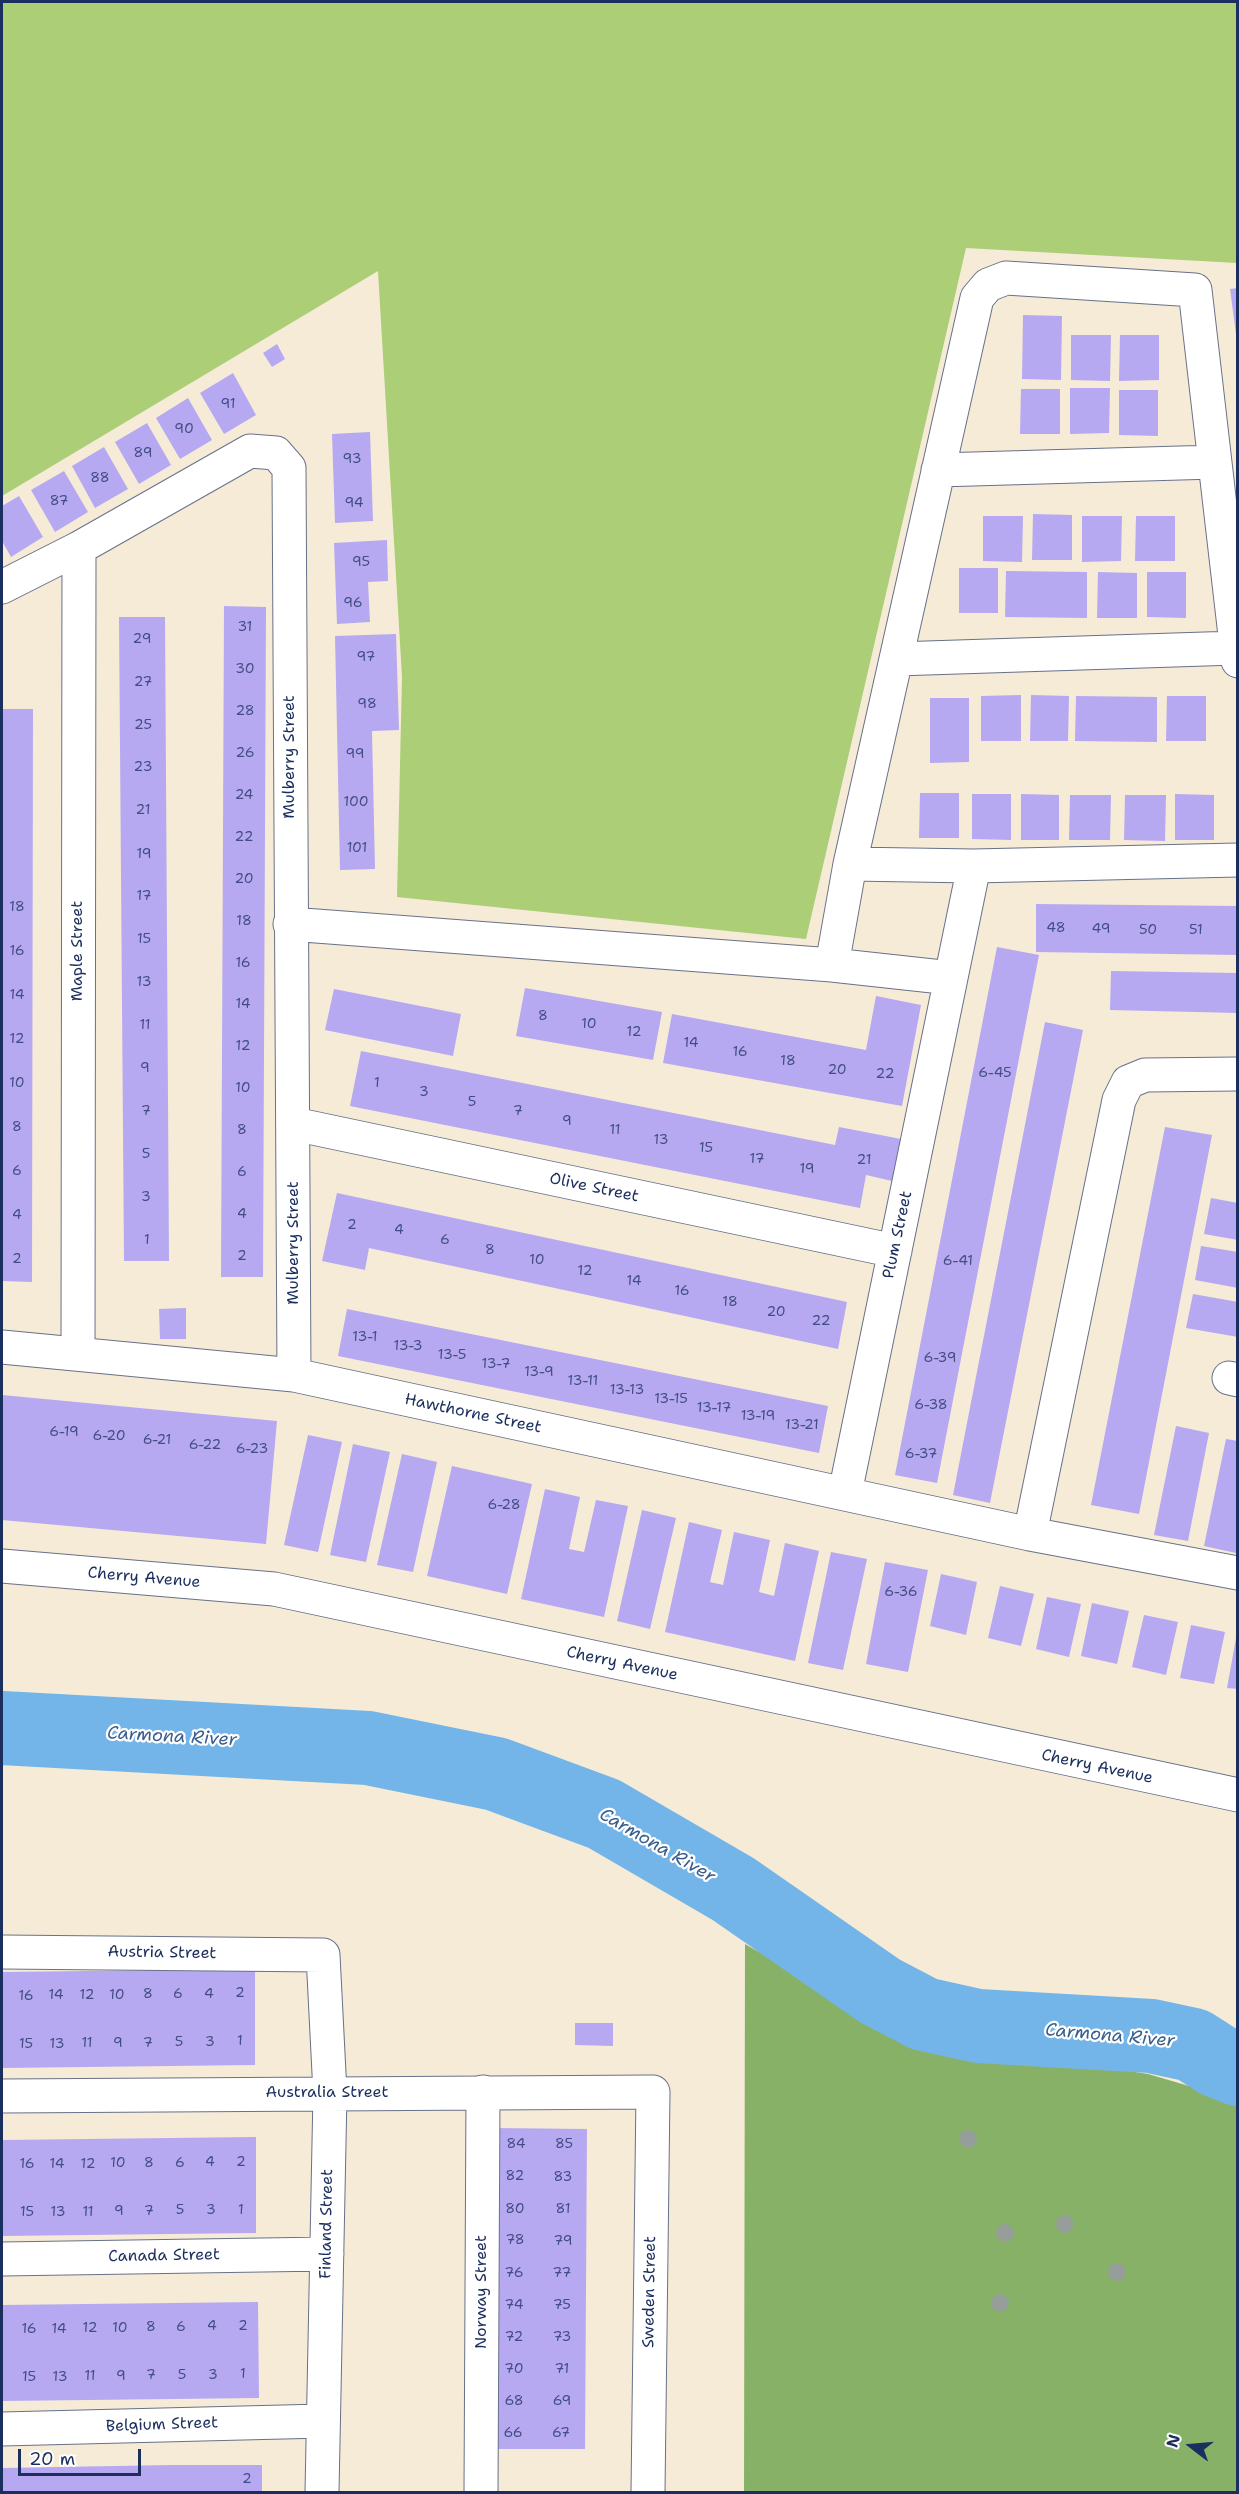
<!DOCTYPE html>
<style>
body{margin:0}
#map{position:relative;width:1239px;height:2494px;overflow:hidden;background:#f5ebd7;font-family:"Shantell Sans",sans-serif}
canvas{display:block}
.frame{position:absolute;inset:0;border:3px solid #1b2f5e;pointer-events:none}
.north{position:absolute;left:1161px;top:2416px;width:60px;height:60px;-webkit-text-stroke:4px #fff;paint-order:stroke;rotate:286deg;font-size:16px;font-weight:700;line-height:24px;text-align:center;color:#1b2f5e}
.north::after{content:'';display:block;margin:auto;width:21px;height:27px;background:#1b2f5e;clip-path:polygon(50% 0,100% 100%,50% 72%,0 100%)}
.scale{position:absolute;left:18px;top:2449px;width:123px;height:27px;box-sizing:border-box;border:3px solid #1b2f5e;border-top:0;padding-left:8px;font-size:18px;line-height:21px;white-space:nowrap;color:#1b2f5e;-webkit-text-stroke:4px #fff;paint-order:stroke}
</style>
<div id="map">
<canvas width="1239" height="2494"></canvas>
<div class="frame"></div>
<div class="north">N</div>
<div class="scale">20 m</div>
</div>
<script>
const ctx = document.querySelector('canvas').getContext('2d');
ctx.lineJoin = 'round';
function fillPath(path, color) { ctx.fillStyle = color; ctx.fill(path, 'evenodd'); }
const shape = rows => new Path2D(rows.map(r => 'M' + r).join(''));
function strokePath(path, color, width, dash) { ctx.strokeStyle = color; ctx.lineWidth = width; ctx.lineCap = dash ? 'butt' : 'round'; ctx.setLineDash(dash || []); ctx.stroke(path); }
function label(font, color, halo, rows, align = 'center') {
  ctx.font = font + ' "Shantell Sans",sans-serif'; ctx.lineWidth = 4.5; ctx.setLineDash([]); ctx.textBaseline = 'middle'; ctx.strokeStyle = halo; ctx.fillStyle = color; for (const [text, x, y, turn = 0] of rows) {
    ctx.save(); ctx.translate(x, y); ctx.rotate((+turn || 0) * Math.PI / 180); ctx.textAlign = isNaN(turn) ? turn : align; if (halo) ctx.strokeText(text, 0, 0); ctx.fillText(text, 0, 0); ctx.restore();
  }
}
fillPath(shape([
 [2,2,1237,2,1237,263,966,248,806,939,397,897,402,677,378,271,2,496]
]), '#abce77');
fillPath(shape([
 [745,1944,863,2011,912,2036,976,2053,1043,2058,1148,2074,1206,2091,1237,2106,1237,2492,744,2492]
]), '#88b168');
strokePath(shape([
 [2,1728,368,1748,496,1774,604,1814,733,1889,880,1991,924,2014,978,2026,1151,2036,1193,2045,1218,2061,1238,2069]
]), '#73b5e8', 74);
fillPath(shape([
 [1238,288,1238,333,1236,334,1230,289],
 [1023,315,1062,316,1061,380,1022,379],
 [1071,335,1111,335,1110,381,1071,380],
 [1120,335,1159,335,1159,380,1119,381],
 [277,344,285,359,272,367,263,353],
 [233,373,256,415,224,434,200,393],
 [1070,388,1110,388,1109,433,1070,434],
 [1021,389,1060,389,1060,434,1020,434],
 [1119,390,1158,390,1158,436,1119,435],
 [188,398,212,440,180,459,156,418],
 [147,423,171,465,139,484,115,442],
 [370,432,373,521,335,523,332,434],
 [104,447,128,489,95,508,72,466],
 [64,471,88,512,55,532,31,490],
 [19,496,43,537,11,557,2,541,2,506],
 [1033,514,1072,515,1072,560,1032,560],
 [983,516,1023,516,1022,562,983,561],
 [1082,516,1122,516,1121,561,1082,562],
 [1136,516,1175,516,1175,561,1135,561],
 [387,540,388,581,368,582,370,622,337,624,334,543],
 [959,568,998,568,998,613,959,613],
 [1006,571,1087,572,1087,618,1005,617],
 [1098,572,1137,573,1137,618,1097,618],
 [1147,572,1186,572,1186,618,1147,617],
 [224,606,266,607,263,1277,221,1277],
 [119,617,165,617,169,1261,124,1261],
 [396,634,399,730,372,731,375,869,340,870,335,636],
 [1021,695,1021,741,981,741,981,696],
 [1031,695,1069,696,1068,741,1030,741],
 [1076,696,1157,697,1157,742,1075,741],
 [1167,696,1206,696,1206,741,1166,741],
 [930,698,969,698,969,762,930,763],
 [2,709,33,709,32,1282,2,1281],
 [920,793,959,793,959,838,919,838],
 [972,794,1011,794,1011,840,972,839],
 [1021,794,1059,795,1059,840,1021,840],
 [1175,794,1214,795,1214,840,1175,840],
 [1070,795,1111,795,1110,840,1069,840],
 [1125,795,1166,795,1165,841,1124,840],
 [1036,904,1238,906,1238,955,1036,952],
 [997,947,1039,955,937,1483,895,1475],
 [1111,971,1238,973,1238,1013,1110,1010],
 [525,988,662,1012,653,1060,516,1036],
 [334,989,461,1014,453,1056,325,1030],
 [876,996,921,1005,902,1106,663,1063,672,1014,866,1050],
 [1045,1022,1083,1030,990,1503,953,1495],
 [361,1051,835,1145,839,1127,901,1139,892,1181,866,1175,860,1208,350,1106],
 [1165,1127,1212,1135,1139,1514,1091,1505],
 [337,1193,847,1302,838,1349,369,1248,365,1270,322,1261],
 [1211,1198,1238,1203,1238,1240,1204,1234],
 [1201,1246,1238,1252,1238,1288,1195,1280],
 [1193,1294,1238,1302,1238,1337,1186,1328],
 [186,1308,186,1339,160,1339,159,1309],
 [347,1309,828,1406,819,1453,338,1356],
 [2,1395,277,1421,266,1544,2,1520],
 [1176,1426,1209,1433,1188,1541,1154,1535],
 [308,1435,342,1442,318,1552,284,1545],
 [1226,1439,1238,1441,1236,1553,1204,1546],
 [353,1444,390,1452,366,1562,330,1555],
 [402,1454,437,1462,413,1572,377,1565],
 [452,1466,532,1484,507,1594,427,1576],
 [545,1489,580,1497,569,1549,584,1552,596,1500,628,1506,604,1617,521,1599],
 [642,1510,676,1518,650,1629,617,1621],
 [689,1522,722,1530,710,1582,723,1585,734,1532,770,1540,759,1592,774,1596,785,1543,819,1551,795,1661,665,1632],
 [831,1552,867,1559,843,1670,808,1663],
 [885,1562,928,1570,908,1672,866,1664],
 [941,1574,977,1582,966,1635,930,1626],
 [1000,1586,1034,1594,1021,1646,988,1638],
 [1047,1597,1081,1604,1069,1657,1036,1649],
 [1092,1603,1129,1611,1117,1664,1081,1656],
 [1144,1615,1178,1622,1166,1675,1132,1667],
 [1191,1625,1225,1632,1214,1684,1180,1678],
 [1236,1638,1238,1638,1238,1689,1227,1688],
 [255,1969,255,2065,2,2068,2,1972],
 [575,2023,613,2023,613,2046,575,2045],
 [492,2128,587,2129,585,2449,488,2449],
 [256,2137,256,2233,2,2236,2,2140],
 [258,2302,259,2398,2,2401,2,2305],
 [171,2465,262,2465,262,2492,2,2492,2,2468]
]), '#b6a9f1');
const minor = shape([
 [938,470,1215,462],
 [2,587,79,548,250,451,276,453,289,468,294,1375],
 [896,659,1236,648],
 [850,864,974,866,1238,860],
 [290,924,832,965,951,978],
 [832,965,850,864,977,298,988,285,1006,278,1195,290,1238,661],
 [294,1124,895,1251],
 [2,1347,294,1375,1030,1534,1238,1573],
 [78,1353,79,548],
 [1229,1378,1238,1380],
 [845,1493,974,866],
 [1030,1534,1119,1100,1128,1082,1145,1075,1238,1074],
 [2,1566,274,1589,1238,1795],
 [2,1952,323,1955,330,2093,322,2492],
 [2,2096,653,2092,648,2492],
 [2,2259,327,2254],
 [2,2429,323,2421],
 [481,2492,483,2092]
]);
strokePath(minor, '#677188', 35);
strokePath(minor, '#fff', 33);
ctx.fillStyle = '#959e99';
for (const [x, y] of [
 [968,2139],
 [1065,2224],
 [1005,2233],
 [1117,2272],
 [1000,2303]
]) { ctx.beginPath(); ctx.arc(x, y, 9, 0, 2 * Math.PI); ctx.fill(); }
label('14px', '#424e83', null, [
 ["91",228,404],
 ["90",184,429],
 ["89",143,453],
 ["93",352,459],
 ["88",100,478],
 ["87",59,501],
 ["94",354,503],
 ["95",361,562],
 ["96",353,603],
 ["31",245,627],
 ["29",142,639],
 ["97",366,657],
 ["30",245,669],
 ["27",143,682],
 ["98",367,704],
 ["28",245,711],
 ["25",143,725],
 ["26",245,753],
 ["99",355,754],
 ["23",143,767],
 ["24",244,795],
 ["100",356,802],
 ["21",143,810],
 ["22",244,837],
 ["101",357,848],
 ["19",144,854],
 ["20",244,879],
 ["17",144,896],
 ["18",17,907],
 ["18",244,921],
 ["48",1056,928],
 ["49",1101,929],
 ["50",1148,930],
 ["51",1196,930],
 ["15",144,939],
 ["16",17,951],
 ["16",243,963],
 ["13",144,982],
 ["14",17,995],
 ["14",243,1004],
 ["8",543,1016],
 ["10",589,1024],
 ["11",145,1025],
 ["12",634,1032],
 ["12",17,1039],
 ["14",691,1043],
 ["12",243,1046],
 ["16",740,1052],
 ["18",788,1061],
 ["9",145,1068],
 ["20",837,1070],
 ["6-45",995,1073],
 ["22",885,1074],
 ["10",17,1083],
 ["1",377,1083],
 ["10",243,1088],
 ["3",424,1092],
 ["5",472,1102],
 ["7",146,1111],
 ["7",518,1111],
 ["9",567,1121],
 ["8",17,1127],
 ["8",242,1130],
 ["11",615,1130],
 ["13",661,1140],
 ["15",706,1148],
 ["5",146,1154],
 ["17",757,1159],
 ["21",864,1160],
 ["19",807,1169],
 ["6",17,1171],
 ["6",242,1172],
 ["3",146,1197],
 ["4",242,1214],
 ["4",17,1215],
 ["2",352,1225],
 ["4",399,1230],
 ["1",147,1240],
 ["6",445,1240],
 ["8",490,1250],
 ["2",242,1256],
 ["2",17,1259],
 ["10",537,1260],
 ["6-41",958,1261],
 ["12",585,1271],
 ["14",634,1281],
 ["16",682,1291],
 ["18",730,1302],
 ["20",776,1312],
 ["22",821,1321],
 ["13-1",365,1337],
 ["13-3",408,1346],
 ["13-5",452,1355],
 ["6-39",940,1358],
 ["13-7",496,1364],
 ["13-9",539,1372],
 ["13-11",583,1381],
 ["13-13",627,1390],
 ["13-15",671,1399],
 ["6-38",931,1405],
 ["13-17",714,1408],
 ["13-19",758,1416],
 ["13-21",802,1425],
 ["6-19",64,1432],
 ["6-20",109,1436],
 ["6-21",157,1440],
 ["6-22",205,1445],
 ["6-23",252,1449],
 ["6-37",921,1454],
 ["6-28",504,1505],
 ["6-36",901,1592],
 ["2",240,1993],
 ["8",148,1994],
 ["6",178,1994],
 ["4",209,1994],
 ["14",56,1995],
 ["12",87,1995],
 ["10",117,1995],
 ["16",26,1996],
 ["1",240,2041],
 ["5",179,2042],
 ["3",210,2042],
 ["11",87,2043],
 ["9",118,2043],
 ["7",148,2043],
 ["15",26,2044],
 ["13",57,2044],
 ["84",516,2144],
 ["85",564,2144],
 ["4",210,2162],
 ["2",241,2162],
 ["10",118,2163],
 ["8",149,2163],
 ["6",180,2163],
 ["16",27,2164],
 ["14",57,2164],
 ["12",88,2164],
 ["82",515,2176],
 ["83",563,2177],
 ["80",515,2209],
 ["81",563,2209],
 ["5",180,2210],
 ["3",211,2210],
 ["1",241,2210],
 ["9",119,2211],
 ["7",149,2211],
 ["15",27,2212],
 ["13",58,2212],
 ["11",88,2212],
 ["78",515,2240],
 ["79",563,2241],
 ["76",514,2273],
 ["77",562,2273],
 ["74",514,2305],
 ["75",562,2305],
 ["4",212,2326],
 ["2",243,2326],
 ["8",151,2327],
 ["6",181,2327],
 ["12",90,2328],
 ["10",120,2328],
 ["16",29,2329],
 ["14",59,2329],
 ["72",514,2337],
 ["73",562,2337],
 ["70",514,2369],
 ["71",562,2369],
 ["1",243,2374],
 ["7",151,2375],
 ["5",182,2375],
 ["3",213,2375],
 ["11",90,2376],
 ["9",121,2376],
 ["15",29,2377],
 ["13",60,2377],
 ["68",514,2401],
 ["69",562,2401],
 ["66",513,2433],
 ["67",561,2433],
 ["2",247,2479]
]);
label('16px', '#1b2f5e', '#fff', [
 ["Mulberry Street",290,757,-90],
 ["Maple Street",78,951,-90],
 ["Olive Street",594,1188,12],
 ["Plum Street",898,1235,-78],
 ["Mulberry Street",294,1243,-90],
 ["Hawthorne Street",473,1414,12],
 ["Cherry Avenue",144,1578,5],
 ["Cherry Avenue",622,1664,12],
 ["Cherry Avenue",1097,1767,12],
 ["Austria Street",162,1953,1],
 ["Australia Street",327,2093],
 ["Finland Street",327,2224,-89],
 ["Canada Street",164,2256,-1],
 ["Norway Street",482,2292,-90],
 ["Sweden Street",650,2292,-89],
 ["Belgium Street",162,2425,-2]
]);
label('italic 18px', '#3a5e8e', '#fff', [
 ["Carmona River",172,1737,3],
 ["Carmona River",657,1846,30],
 ["Carmona River",1110,2036,5]
]);
</script>
